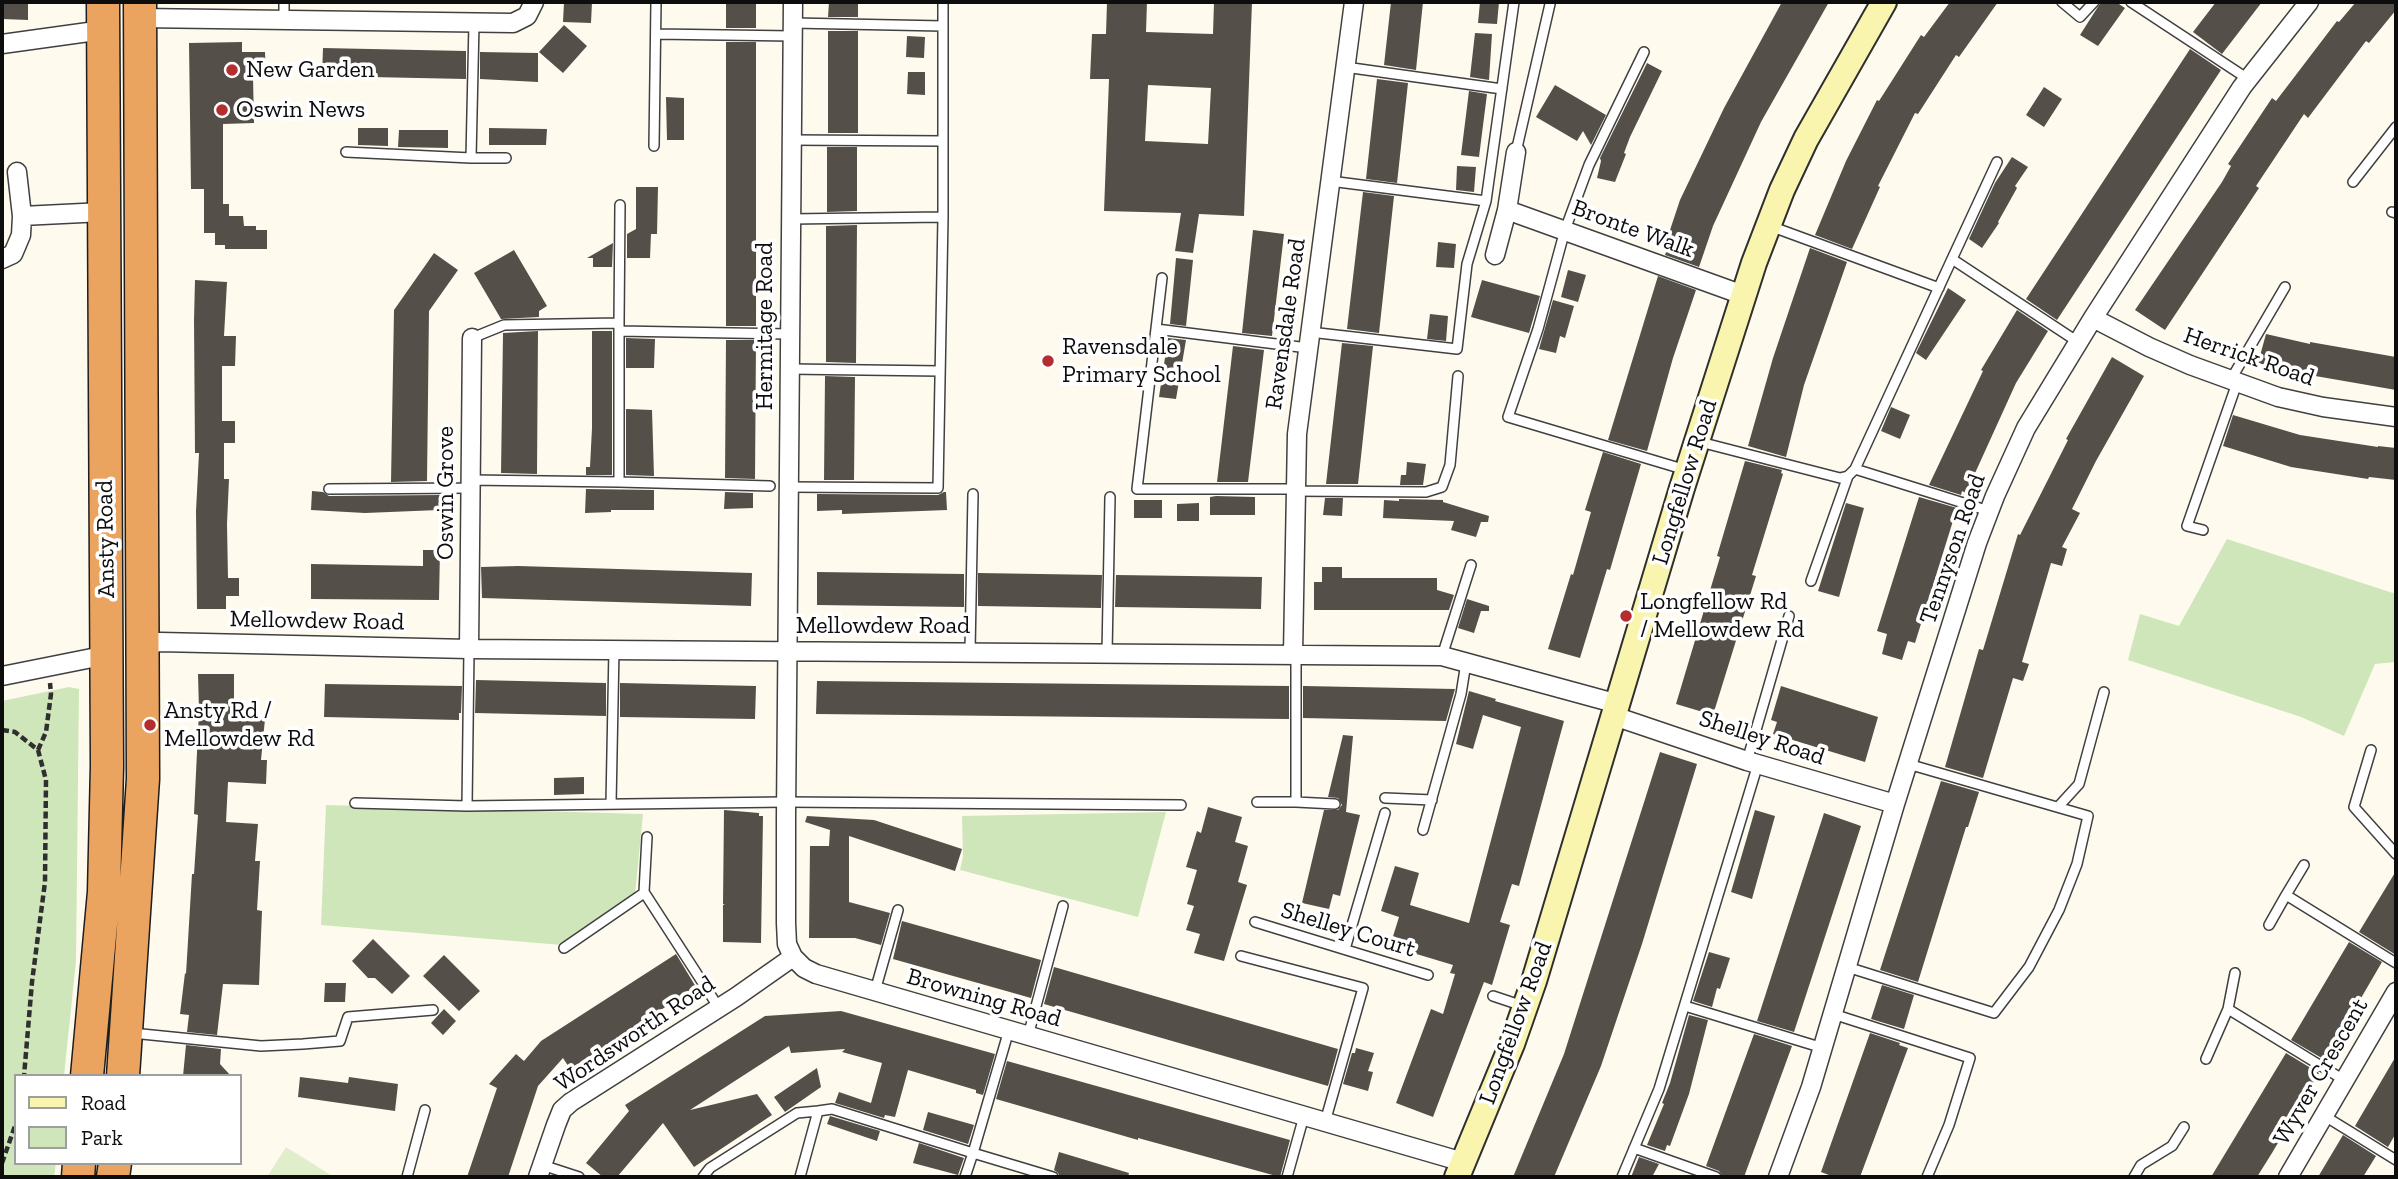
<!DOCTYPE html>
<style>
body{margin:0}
#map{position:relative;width:2398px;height:1179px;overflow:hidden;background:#fefbee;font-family:"Zilla Slab",serif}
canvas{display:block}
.frame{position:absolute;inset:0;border:4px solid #0d0d0d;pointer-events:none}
.legend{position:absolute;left:14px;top:1074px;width:228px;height:91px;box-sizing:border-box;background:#fff;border:2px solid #9e9e9e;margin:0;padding:9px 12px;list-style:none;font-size:21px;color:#0d0d0d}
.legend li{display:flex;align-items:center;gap:14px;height:35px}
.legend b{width:35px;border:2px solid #9e9e9e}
</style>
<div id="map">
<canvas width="2398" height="1179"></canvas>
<div class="frame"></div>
<ul class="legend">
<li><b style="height:9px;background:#f9f4ae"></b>Road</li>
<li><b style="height:19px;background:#cfe6ba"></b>Park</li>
</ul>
</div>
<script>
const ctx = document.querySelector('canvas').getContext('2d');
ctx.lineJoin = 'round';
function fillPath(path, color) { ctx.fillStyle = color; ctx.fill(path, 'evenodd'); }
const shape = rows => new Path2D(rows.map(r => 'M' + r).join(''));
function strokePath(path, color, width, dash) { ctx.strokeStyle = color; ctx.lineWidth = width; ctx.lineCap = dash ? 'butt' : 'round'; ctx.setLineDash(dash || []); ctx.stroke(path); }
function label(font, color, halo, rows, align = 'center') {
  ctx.font = font + ' "Zilla Slab",serif'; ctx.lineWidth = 7; ctx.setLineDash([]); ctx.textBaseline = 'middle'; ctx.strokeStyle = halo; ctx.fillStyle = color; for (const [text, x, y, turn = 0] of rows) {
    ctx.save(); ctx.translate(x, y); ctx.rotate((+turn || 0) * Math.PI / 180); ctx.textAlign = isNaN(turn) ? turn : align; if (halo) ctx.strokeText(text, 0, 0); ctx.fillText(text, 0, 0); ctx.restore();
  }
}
fillPath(shape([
 [2227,539,2396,594,2396,662,2375,664,2344,736,2301,717,2128,660,2140,614,2179,626],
 [69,687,79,689,76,961,64,1076,16,1076,16,1163,56,1163,54,1177,2,1177,2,701],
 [326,805,643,814,634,905,574,946,321,925],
 [1166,812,1138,917,960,870,963,856,962,816]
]), '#cfe6ba');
fillPath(shape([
 [286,1147,334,1177,267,1177]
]), '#e1eecb');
fillPath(shape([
 [2,2,28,2,28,20,2,19],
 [564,2,592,2,591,23,563,22],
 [726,2,756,2,756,28,726,28],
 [829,2,858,2,858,17,828,17],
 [1107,2,1147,2,1146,32,1213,34,1214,2,1252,2,1244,216,1199,214,1193,253,1175,251,1181,213,1104,211,1109,79,1090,79,1092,34,1106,34],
 [1148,85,1211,88,1208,144,1145,141],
 [1391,2,1423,2,1416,70,1384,65],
 [1480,2,1499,2,1497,24,1478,23],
 [1782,2,1829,2,1761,122,1713,226,1699,267,1665,255,1667,249,1664,248,1680,200,1724,108],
 [1950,2,1998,2,1959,57,1956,55,1918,114,1915,113,1878,186,1880,187,1852,249,1815,235,1846,161,1877,100,1879,101,1921,35,1924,37],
 [2101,2,2116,2,2125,8,2098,46,2080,35],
 [2216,2,2262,2,2222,54,2193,32],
 [2356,2,2396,2,2396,10,2369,43,2366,41,2308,118,2304,114,2256,186,2259,188,2165,330,2135,310,2222,182,2231,166,2228,164,2272,98,2276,101,2337,21,2339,22],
 [564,25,587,46,563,73,539,52],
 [828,31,858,31,858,133,828,133],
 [1475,33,1492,34,1489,80,1470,77],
 [907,36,925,37,924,58,906,57],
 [242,42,242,52,265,52,266,77,253,77,254,123,223,124,223,204,229,204,229,216,243,216,244,226,256,226,256,230,267,230,267,249,225,249,225,245,215,245,215,233,204,233,204,189,191,189,189,43],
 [726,42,756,42,756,326,726,326],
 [323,48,466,51,466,79,322,76],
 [2190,49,2221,70,2057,320,2026,299],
 [480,52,538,53,538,82,480,79],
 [1647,63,1662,71,1630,137,1624,153,1626,154,1615,182,1597,178,1601,161,1600,158],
 [908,72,925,72,925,95,907,94],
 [1377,79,1408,83,1397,183,1366,179],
 [1555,85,1606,115,1591,145,1583,131,1577,141,1536,117],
 [2044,87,2062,99,2044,127,2026,115],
 [1469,91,1487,94,1479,157,1461,155],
 [666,97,684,98,684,140,667,140],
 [358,128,388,128,388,146,358,145],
 [489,128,547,129,546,145,489,145],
 [399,130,448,130,448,148,398,147],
 [827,147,857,147,857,211,827,212],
 [2012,157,2028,167,2015,186,2017,188,1998,222,1999,223,1982,248,1969,239,1995,183],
 [1457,166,1476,167,1474,192,1456,190],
 [636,187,658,187,657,234,651,234,650,258,627,258,627,234,636,229],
 [1363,192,1394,196,1379,333,1347,329],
 [857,225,856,363,826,362,826,226],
 [1253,230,1284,234,1272,336,1242,333],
 [1438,242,1456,244,1454,268,1436,267],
 [613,243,612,267,593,267,593,258,587,258],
 [1810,248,1847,262,1804,385,1786,457,1748,446,1773,358],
 [514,250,547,306,539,311,539,317,501,319,474,273],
 [434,253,458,270,429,311,427,481,391,482,394,310],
 [1176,258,1193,260,1186,326,1170,324],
 [1568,270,1586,275,1578,302,1561,297],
 [1658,276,1696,290,1673,358,1647,451,1608,440],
 [195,280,227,282,224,336,236,336,235,366,222,366,222,421,235,421,235,443,224,443,224,479,229,479,227,524,228,578,239,578,239,596,226,596,226,609,197,609,196,511,199,453,195,453,194,320],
 [1482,280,1540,296,1529,333,1471,317],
 [1948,288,1966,300,1926,360,1916,353],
 [1553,300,1574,306,1565,338,1560,336,1556,353,1539,349],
 [2017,310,2048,331,2016,383,1966,493,1962,491,1961,495,1929,485,1983,371,1981,370],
 [1430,314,1448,316,1446,341,1427,339],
 [538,331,537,474,501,473,503,333],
 [592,331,612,331,612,475,586,475,586,467,590,467,592,428],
 [2266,334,2310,344,2310,342,2396,357,2396,390,2298,373,2258,363],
 [626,338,655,339,654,368,626,368],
 [1168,338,1186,340,1176,399,1159,397],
 [726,340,756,340,755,479,725,478],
 [1342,343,1373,346,1358,484,1326,484],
 [1233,346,1264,350,1248,482,1217,482],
 [2112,357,2144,376,2096,461,2072,509,2080,513,2062,547,2067,549,2062,566,2051,563,2022,662,2029,664,2023,681,2013,678,1983,778,1945,767,1979,649,1983,650,2018,534,2020,535,2068,440,2066,439],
 [825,376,855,377,854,480,824,480],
 [1891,407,1910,415,1900,439,1881,431],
 [626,409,652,410,654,476,626,475],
 [2233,415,2300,435,2378,447,2378,446,2396,448,2396,480,2369,477,2368,479,2291,467,2223,446],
 [1603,452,1641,464,1610,570,1607,569,1580,658,1548,649,1571,574,1573,575,1591,512,1585,510],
 [1745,461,1782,470,1781,473,1783,474,1752,575,1756,576,1713,715,1676,704,1720,557,1717,556],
 [1407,462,1426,464,1423,485,1400,485,1401,475,1406,475],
 [586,489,654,490,654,510,611,510,611,512,585,513],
 [312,491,323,492,329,496,440,495,439,510,365,513,311,510],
 [725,492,753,493,753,508,724,509],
 [944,492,946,492,947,510,842,514,842,510,817,511,817,494,938,495],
 [1216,496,1255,497,1255,515,1210,515,1210,497],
 [1919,497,1957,508,1915,643,1908,641,1902,660,1882,654,1887,634,1877,631],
 [1325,498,1343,498,1342,516,1323,515],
 [1399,499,1443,500,1443,502,1489,516,1488,522,1481,522,1476,537,1451,530,1454,521,1383,518,1384,500,1399,501],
 [1134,500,1162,500,1162,518,1134,518],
 [1199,503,1199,521,1177,521,1177,504],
 [1846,503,1864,508,1839,597,1818,591],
 [423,550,440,550,439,600,311,599,311,564,423,566],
 [518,566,752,573,751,606,482,598,481,567],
 [1322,567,1342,567,1342,578,1437,578,1437,590,1454,595,1449,610,1314,610,1314,582,1322,582],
 [817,572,964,574,964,607,817,605],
 [978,573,1102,575,1101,608,978,606],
 [1116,575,1262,577,1261,609,1115,607],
 [1467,599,1489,606,1489,611,1481,611,1474,633,1458,628],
 [198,674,234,674,234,716,265,719,261,760,267,760,266,784,228,782,226,822,258,824,255,861,260,861,257,910,262,911,259,985,223,984,217,1035,187,1032,189,1015,180,1014,185,973,186,974,192,874,194,874,196,844,198,815,194,814,199,711],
 [476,680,606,683,606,716,475,713],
 [817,681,1289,686,1289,719,816,714],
 [620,683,756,686,755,719,620,717],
 [325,684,462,686,461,713,459,713,459,720,324,717],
 [1303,686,1304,686,1455,689,1446,721,1303,718],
 [1781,686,1878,717,1865,762,1773,734,1777,722,1771,720],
 [1469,691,1496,699,1495,701,1564,721,1519,886,1512,884,1500,922,1510,925,1492,985,1484,982,1433,1117,1396,1103,1431,1009,1443,1014,1455,974,1450,973,1453,965,1390,946,1399,917,1381,911,1395,866,1419,873,1410,905,1469,923,1521,727,1483,715,1473,749,1456,744],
 [1343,735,1353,736,1346,812,1360,815,1340,896,1333,894,1329,909,1302,903,1324,810,1338,810,1342,805,1338,798,1328,797],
 [1660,752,1697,764,1642,944,1601,1066,1554,1177,1513,1177,1564,1054],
 [584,777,584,794,554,795,554,778],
 [1941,781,1979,792,1968,827,1966,827,1918,982,1880,970],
 [1208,807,1242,817,1235,842,1248,846,1238,882,1247,885,1224,961,1194,953,1200,934,1186,930,1194,906,1187,904,1197,870,1186,867,1197,831,1201,833],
 [724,810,759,813,759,816,763,816,761,943,723,942,723,905,725,904,723,904],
 [1755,810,1775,816,1752,899,1731,892],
 [1824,813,1861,826,1794,1032,1757,1021],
 [807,816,874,820,962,849,955,871,849,836,849,902,890,913,881,945,855,938,809,938,810,846,829,846,830,830,805,822],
 [2396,871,2396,955,2359,932],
 [902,921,1041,960,1031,998,893,959],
 [373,939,410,976,392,994,375,978,368,978,352,961],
 [2349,942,2382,962,2325,1060,2291,1040],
 [1709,952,1730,958,1720,989,1717,988,1712,1007,1693,1001],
 [676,954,696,987,570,1069,563,1058,538,1086,508,1177,467,1177,497,1088,489,1084,516,1054,524,1061,541,1041],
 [444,955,480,991,459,1011,423,976],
 [1054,967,1338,1049,1328,1086,1044,1004],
 [325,983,346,983,345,1002,324,1002],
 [1882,985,1914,995,1904,1029,1871,1019],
 [444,1009,456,1021,443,1035,431,1023],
 [841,1011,995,1054,983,1095,976,1093,976,1090,908,1070,895,1117,885,1115,884,1118,835,1103,839,1092,871,1103,882,1063,842,1052,845,1049,791,1053,789,1046,690,1110,757,1094,772,1115,694,1167,663,1123,617,1177,603,1177,586,1163,629,1111,625,1105,765,1016],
 [1689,1015,1708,1020,1689,1094,1670,1146,1667,1145,1665,1151,1647,1145,1664,1104,1662,1103,1670,1083],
 [1870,1033,1900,1043,1899,1045,1908,1048,1860,1177,1834,1177,1821,1172],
 [1754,1034,1792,1046,1744,1177,1723,1177,1719,1171,1706,1166],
 [186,1045,221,1049,220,1064,231,1076,183,1076],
 [1356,1048,1374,1053,1368,1071,1373,1072,1368,1091,1343,1084,1352,1053,1355,1053],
 [2286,1053,2319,1073,2272,1153,2257,1177,2211,1177],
 [2396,1056,2396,1133,2388,1147,2355,1126],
 [1007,1061,1290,1140,1280,1177,1138,1138,1138,1140,996,1099],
 [817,1068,821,1087,785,1112,774,1097],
 [300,1077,348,1083,349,1077,398,1084,395,1111,298,1097],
 [928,1112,974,1125,968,1144,923,1130],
 [830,1116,880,1131,877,1141,827,1124],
 [2343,1135,2376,1156,2363,1177,2318,1177],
 [919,1143,964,1158,958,1175,913,1163],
 [1059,1152,1129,1173,1128,1177,1060,1177,1058,1173,1054,1170],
 [1639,1157,1659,1164,1652,1177,1631,1177]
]), '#554f4a');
const lane = shape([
 [2062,2,2080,17,2094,2],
 [2131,2,2248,79],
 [284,19,284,2],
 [474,23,471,158,506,158],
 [793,23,943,26],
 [656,34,792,36],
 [1644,52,1589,165,1565,230,1538,329,1508,417,1686,470],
 [1345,67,1502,89],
 [791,140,943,141],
 [654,146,656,2],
 [346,152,471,158],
 [1516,152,1550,4],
 [1997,162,1952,259,2078,342],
 [1330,181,1486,201],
 [2353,182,2396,127],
 [2392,212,2396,213],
 [790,219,943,217],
 [1770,226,1939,288],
 [1162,278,1137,489,1296,489],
 [1156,329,1308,348],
 [619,331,789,334],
 [1310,332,1457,349,1467,264,1486,201,1514,2],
 [472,338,504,325,619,323,620,205],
 [789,369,940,371],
 [2230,381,2285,287],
 [1700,442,1840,478,1848,476,1855,469,1952,259],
 [1855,469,1989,511],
 [470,480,619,482,619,323],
 [619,482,770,486],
 [788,487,938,488,943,217,943,2],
 [329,489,470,488],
 [1296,491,1426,492,1442,487,1450,465,1458,376],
 [2203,530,2187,526,2237,383],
 [1811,581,1848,476],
 [970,651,973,494],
 [1107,653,1110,497],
 [1442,656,1471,565],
 [2371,750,2354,807,2396,854],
 [1747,761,1789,616],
 [1385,798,1432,800],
 [1257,802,1296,802,1296,654],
 [1296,802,1335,804],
 [355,803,467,806,469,649],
 [611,804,614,649],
 [467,806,786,802,1181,805],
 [2058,807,2079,784,2104,692],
 [1423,830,1461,694,1466,663],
 [647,837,644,892,719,1008],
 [2286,895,2304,865],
 [1255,922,1428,975],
 [2269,925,2286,895,2396,963],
 [564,948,644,893],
 [1345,949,1385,813],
 [1241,956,1363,988,1325,1122],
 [1847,967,1994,1013,2029,967,2059,910,2077,864,2088,816,1908,764],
 [875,991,898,910],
 [1493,996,1523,1006],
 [1685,1006,1823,1048],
 [2228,1009,2235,973],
 [1833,1014,1970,1058,1949,1125,1927,1177],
 [1009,1030,973,1153,1053,1177],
 [132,1033,261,1046,303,1044,340,1041,348,1017,433,1010],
 [1028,1036,1063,906],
 [2206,1059,2228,1009,2344,1080],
 [818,1111,832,1109,973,1153,965,1177],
 [2323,1115,2396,1160],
 [1634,1148,1716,1177],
 [542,1165,579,1177],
 [407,1177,425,1110],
 [703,1177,710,1168,797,1113,818,1111,800,1177],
 [1287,1177,1304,1116],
 [1622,1177,1659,1089,1758,764],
 [2134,1177,2141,1165,2172,1146,2184,1127]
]);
const street = shape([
 [793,2,786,816,786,923,787,944,793,957,804,968,816,974,1463,1162],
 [140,18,513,23,527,16,534,2],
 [2,44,103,30],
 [1507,210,1743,295],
 [22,216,103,212],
 [1495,255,1507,210,1516,152],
 [2,259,13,254,21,235,22,216,17,172],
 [2093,318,2149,347,2190,365,2278,397,2323,407,2396,417],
 [142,645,160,642,469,649,1442,656,1618,704],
 [469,649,472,338],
 [1293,654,1297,434,1354,2],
 [2,676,107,655],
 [1614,716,1747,761,1895,804],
 [538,1177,556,1125,562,1110,571,1102,736,997,793,957],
 [1778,1177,1811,1087,1895,804,1977,543,1995,496,2026,428,2093,318,2242,87,2309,2],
 [2288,1177,2396,992]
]);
const secondary = shape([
 [1457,1177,1512,1044,1534,981,1682,488,1754,263,1782,190,1806,139,1884,2]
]);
const highway = shape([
 [87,1076,104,892,107,766,103,2],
 [123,1076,143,779,140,2],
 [78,1177,79,1163],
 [113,1177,115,1163]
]);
strokePath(lane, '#404040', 12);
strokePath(street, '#404040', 21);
strokePath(secondary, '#2f2f2f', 28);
strokePath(highway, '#1e1e1e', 35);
strokePath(shape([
 [2,730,15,732,38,750,46,780,45,882,32,982,24,1076],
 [38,750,46,732,51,694,50,683],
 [2,1163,16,1123]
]), '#2f2f2f', 4.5, [7, 3.5]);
strokePath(lane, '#fff', 9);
strokePath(street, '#fff', 18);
strokePath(secondary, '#f9f4ae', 24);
strokePath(highway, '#eaa460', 32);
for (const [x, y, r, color] of [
 [232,70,7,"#b42e30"],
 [222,110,7,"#b42e30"],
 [1048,361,7,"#b42e30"],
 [1626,616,7,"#b42e30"],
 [150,725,7,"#b42e30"]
]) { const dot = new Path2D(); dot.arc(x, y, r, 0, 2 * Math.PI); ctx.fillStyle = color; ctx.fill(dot); strokePath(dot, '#fff', 2.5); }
label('24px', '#0d0d0d', '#fff', [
 ["New Garden",246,70],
 ["Oswin News",236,110],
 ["Ravensdale",1062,347],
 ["Primary School",1062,375],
 ["Longfellow Rd",1640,602],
 ["/ Mellowdew Rd",1640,630],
 ["Ansty Rd /",164,711],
 ["Mellowdew Rd",164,739]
], 'left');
label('24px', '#0d0d0d', '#fff', [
 ["Bronte Walk",1633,229,20],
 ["Ravensdale Road",1286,324,-82],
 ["Hermitage Road",765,326,-90],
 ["Herrick Road",2249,357,19],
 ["Longfellow Road",1685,482,-73],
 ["Oswin Grove",446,493,-90],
 ["Ansty Road",106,539,-91],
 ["Tennyson Road",1953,549,-71],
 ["Mellowdew Road",317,621,1],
 ["Mellowdew Road",883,626],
 ["Shelley Road",1762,738,18],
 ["Shelley Court",1348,930,17],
 ["Browning Road",984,998,16],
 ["Longfellow Road",1516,1023,-70],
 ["Wordsworth Road",635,1034,-34],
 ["Wyver Crescent",2321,1072,-60]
]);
</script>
